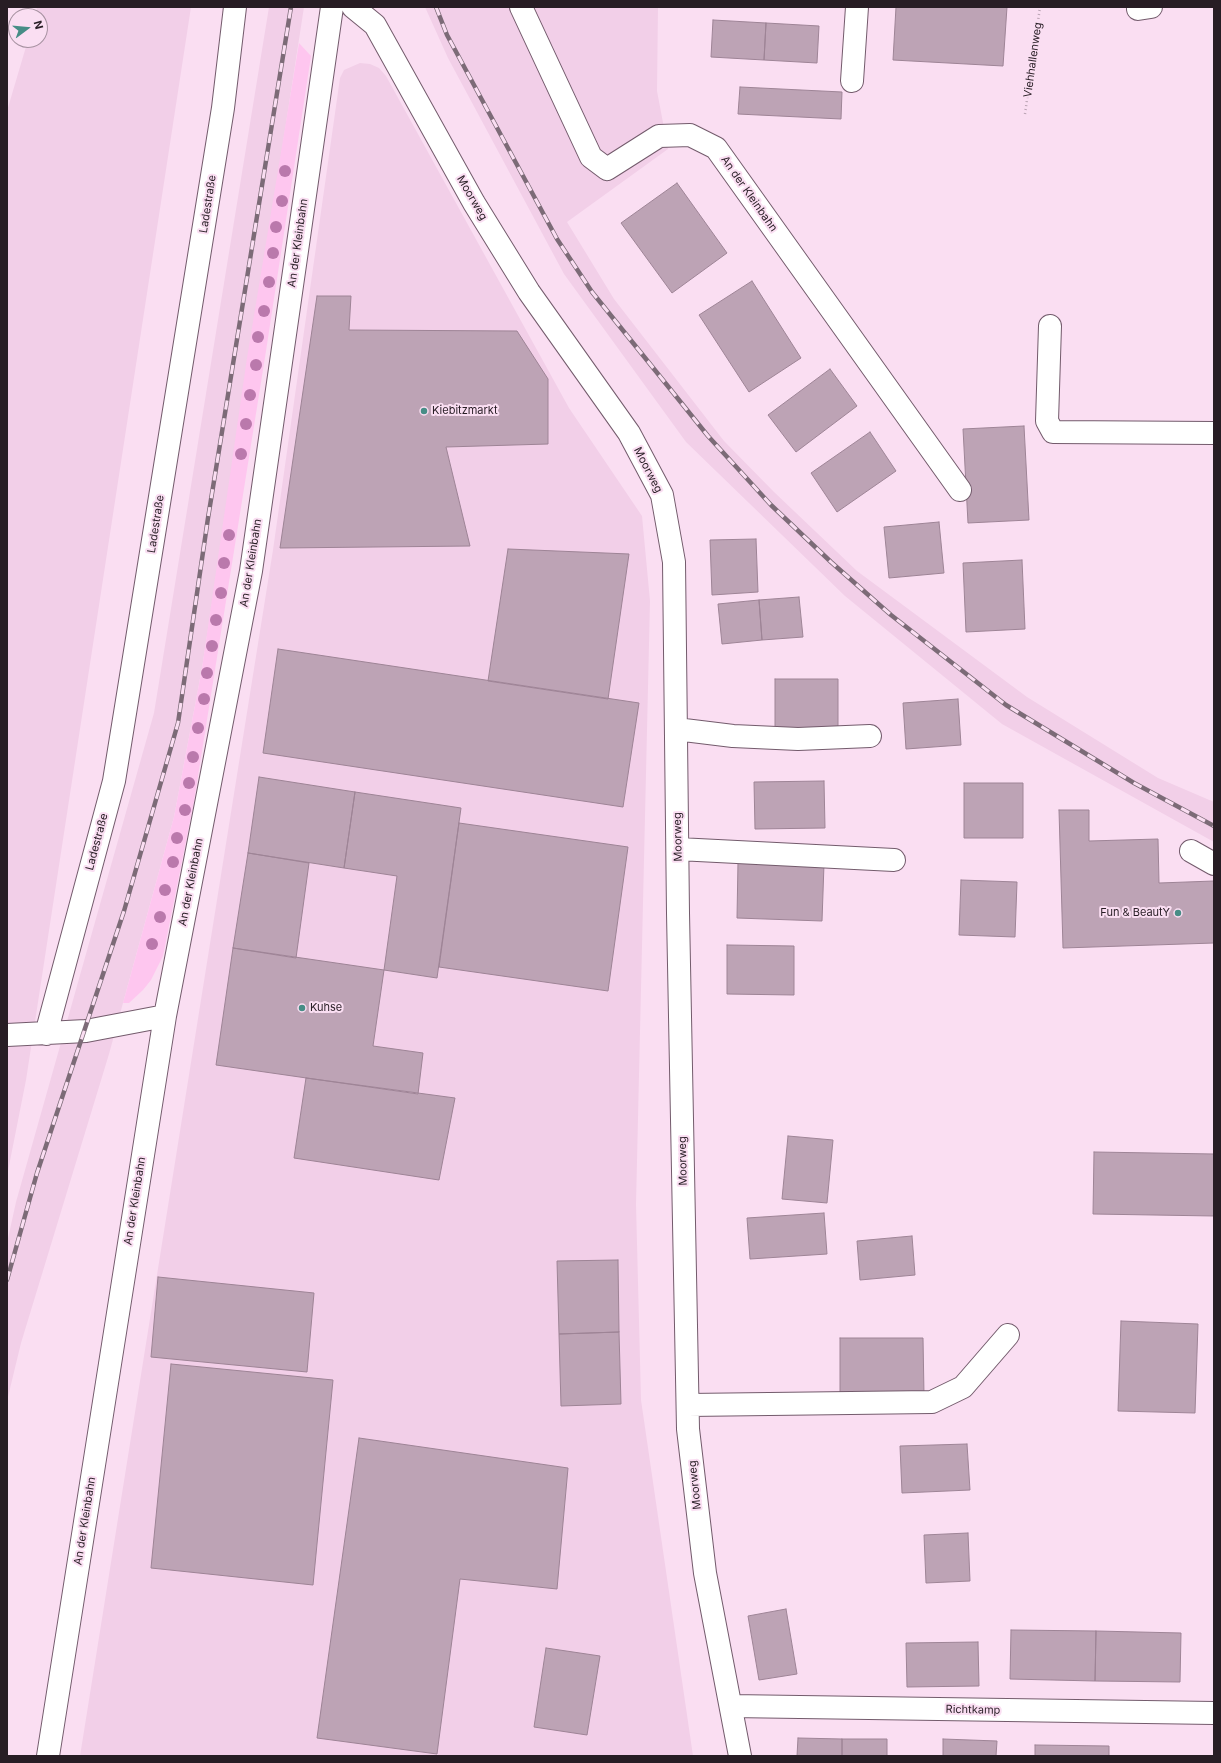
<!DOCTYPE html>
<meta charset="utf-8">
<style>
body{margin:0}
#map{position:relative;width:1221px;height:1763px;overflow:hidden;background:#fadef2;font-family:Inter,sans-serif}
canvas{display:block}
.frame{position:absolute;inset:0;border:8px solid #271d24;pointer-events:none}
.north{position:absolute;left:8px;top:8px;width:40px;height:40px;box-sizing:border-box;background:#fadef2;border:1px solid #a691a0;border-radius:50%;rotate:74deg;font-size:11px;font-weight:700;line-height:16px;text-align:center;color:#271d24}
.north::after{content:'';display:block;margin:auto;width:14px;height:18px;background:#478d86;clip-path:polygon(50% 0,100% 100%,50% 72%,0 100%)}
</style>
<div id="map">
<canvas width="1221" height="1763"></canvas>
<div class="frame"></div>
<div class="north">N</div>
</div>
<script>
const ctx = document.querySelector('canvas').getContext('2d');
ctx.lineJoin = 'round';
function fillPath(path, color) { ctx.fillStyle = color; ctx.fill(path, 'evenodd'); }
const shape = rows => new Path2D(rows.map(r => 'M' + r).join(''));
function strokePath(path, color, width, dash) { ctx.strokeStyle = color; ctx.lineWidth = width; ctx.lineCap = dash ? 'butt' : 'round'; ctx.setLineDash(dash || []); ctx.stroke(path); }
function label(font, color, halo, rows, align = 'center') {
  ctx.font = font + ' Inter,sans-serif'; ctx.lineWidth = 4; ctx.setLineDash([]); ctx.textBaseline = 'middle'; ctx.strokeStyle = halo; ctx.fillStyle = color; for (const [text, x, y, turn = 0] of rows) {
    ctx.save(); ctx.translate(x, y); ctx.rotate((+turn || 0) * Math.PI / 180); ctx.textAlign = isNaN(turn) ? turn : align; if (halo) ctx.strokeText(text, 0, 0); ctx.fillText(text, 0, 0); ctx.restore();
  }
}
fillPath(shape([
 [37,7,191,7,26,1080,7,1176,7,111,28,40,40,40,40,16,35,16],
 [269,7,304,7,202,668,174,817,109,1054,21,1343,7,1401,7,1243,16,1202,154,713],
 [425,7,658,7,657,91,668,149,567,222,614,299,724,441,774,492,857,571,1027,697,1158,778,1214,802,1214,842,1002,724,845,596,686,442,564,274,448,58],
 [360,63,370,64,379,68,386,76,569,408,642,516,650,601,636,1204,641,1400,693,1756,80,1756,273,550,340,78,344,70]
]), '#f2cfe8');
fillPath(shape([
 [299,43,311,56,266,351,194,801,163,956,151,980,143,990,129,1003,123,1003,174,817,202,668,247,358]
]), '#fec6ef');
const building = shape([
 [896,7,1007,7,1003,66,893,60,896,7],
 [713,20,766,23,764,60,711,57,713,20],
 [766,23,819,26,817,63,764,60,766,23],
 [740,87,842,92,841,119,738,114,740,87],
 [677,183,727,253,672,293,621,223,677,183],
 [752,281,801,358,749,392,699,315,752,281],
 [317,296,351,296,349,330,517,331,548,379,548,444,446,447,470,546,280,548,317,296],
 [830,369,857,406,796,452,768,415,830,369],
 [1024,426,1029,520,968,523,963,429,1024,426],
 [870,432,896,471,837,512,811,473,870,432],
 [939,522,944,573,889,578,884,527,939,522],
 [756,539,758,592,712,595,710,540,756,539],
 [508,549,629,554,608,699,488,681,508,549],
 [1022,560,1025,629,966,632,963,563,1022,560],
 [799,597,803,637,762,640,759,600,799,597],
 [759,600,762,640,722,644,718,604,759,600],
 [278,649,639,703,623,807,263,753,278,649],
 [775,679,838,679,838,731,775,730,775,679],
 [958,699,961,745,906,749,903,703,958,699],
 [259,777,355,792,344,868,248,853,259,777],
 [824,781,825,828,755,829,754,782,824,781],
 [964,783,1023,783,1023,838,964,838,964,783],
 [355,792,461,808,437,978,384,970,397,876,344,868,355,792],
 [1059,810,1089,810,1089,841,1158,839,1159,883,1214,881,1214,943,1063,948,1059,810],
 [459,823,628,847,608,991,439,967,459,823],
 [248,853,309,863,296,958,233,948,248,853],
 [738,862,824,864,822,921,737,918,738,862],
 [961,880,1017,882,1015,937,959,935,961,880],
 [727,945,794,946,794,995,727,994,727,945],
 [233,948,384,970,373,1046,423,1053,418,1094,216,1065,233,948],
 [306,1078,455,1098,439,1180,294,1158,306,1078],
 [788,1136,833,1140,827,1203,782,1199,788,1136],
 [1094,1152,1214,1154,1214,1216,1093,1214,1094,1152],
 [824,1213,827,1254,750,1259,747,1218,824,1213],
 [912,1236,915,1275,860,1280,857,1241,912,1236],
 [618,1260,619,1332,559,1334,557,1261,618,1260],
 [158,1277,314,1293,307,1372,151,1357,158,1277],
 [1121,1321,1198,1324,1195,1413,1118,1411,1121,1321],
 [619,1332,621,1404,561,1406,559,1334,619,1332],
 [840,1338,923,1338,924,1395,840,1395,840,1338],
 [171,1364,333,1380,313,1585,151,1568,171,1364],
 [359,1438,568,1468,557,1589,460,1579,437,1754,317,1738,359,1438],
 [967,1444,970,1490,902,1493,900,1446,967,1444],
 [968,1533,970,1581,926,1583,924,1535,968,1533],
 [786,1609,797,1674,759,1680,748,1616,786,1609],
 [1011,1630,1096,1631,1095,1681,1010,1679,1011,1630],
 [1096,1631,1181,1633,1180,1682,1095,1681,1096,1631],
 [978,1642,979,1686,907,1687,906,1643,978,1642],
 [546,1648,600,1656,587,1735,534,1727,546,1648],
 [798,1738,842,1739,842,1756,797,1756,798,1738],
 [842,1739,887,1739,887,1756,842,1756,842,1739],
 [943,1739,997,1741,996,1756,943,1756,943,1739],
 [1035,1745,1109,1746,1109,1756,1035,1756,1035,1745]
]);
fillPath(building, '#bda3b5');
strokePath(building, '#9e8496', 1);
const minor = shape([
 [353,7,375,25,474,203,529,292,629,433,662,495,674,562,678,913,688,1429,705,1573,740,1756],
 [521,7,591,157,607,169,659,136,690,135,716,148,960,490],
 [1138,9,1151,7],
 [852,81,857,7],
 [1050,326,1047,421,1053,432,1214,433],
 [676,729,733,736,798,739,870,736],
 [678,849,894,860],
 [1191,851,1214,864],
 [46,1034,114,781,223,108,235,7],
 [7,1035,86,1031,165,1016],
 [688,1405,932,1402,963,1387,1008,1335],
 [731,1706,1214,1713],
 [48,1756,165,1016,251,571,332,7]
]);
strokePath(minor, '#735b6c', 24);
strokePath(shape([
 [1025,114,1040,7]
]), '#baa4b4', 2.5, [1, 3]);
strokePath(minor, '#fff', 22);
const rail = shape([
 [436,7,447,35,557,239,592,292,708,436,771,505,831,562,891,615,1006,705,1134,783,1214,826],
 [7,1280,37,1173,124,911,178,723,208,518,291,7]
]);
strokePath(rail, '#7c6b77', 4.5);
strokePath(rail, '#fadef2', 3, [9]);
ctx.fillStyle = '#ba79ac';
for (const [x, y] of [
 [285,171],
 [282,201],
 [276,227],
 [273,253],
 [269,282],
 [264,311],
 [258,337],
 [256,365],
 [250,395],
 [246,424],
 [241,454],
 [229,535],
 [224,563],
 [221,593],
 [216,620],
 [212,646],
 [207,673],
 [204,699],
 [198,728],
 [193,757],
 [189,783],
 [185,810],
 [177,838],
 [173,862],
 [165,890],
 [160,917],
 [152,944]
]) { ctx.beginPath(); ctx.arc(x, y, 6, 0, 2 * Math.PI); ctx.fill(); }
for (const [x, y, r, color] of [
 [424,411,4,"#478d86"],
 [1178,913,4,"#478d86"],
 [302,1008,4,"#478d86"]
]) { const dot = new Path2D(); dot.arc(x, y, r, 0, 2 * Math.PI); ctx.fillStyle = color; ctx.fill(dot); strokePath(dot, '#fadef2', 1.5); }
label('11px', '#271d24', '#fadef2', [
 ["Viehhallenweg",1033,60,-82],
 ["An der Kleinbahn",749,194,55],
 ["Moorweg",472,198,60],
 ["Ladestraße",208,204,-81],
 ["An der Kleinbahn",298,243,-82],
 ["Moorweg",648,470,63],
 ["Ladestraße",156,524,-81],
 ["An der Kleinbahn",251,563,-81],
 ["Moorweg",678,837,-91],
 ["Ladestraße",97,842,-75],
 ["An der Kleinbahn",191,882,-79],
 ["Moorweg",683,1161,-91],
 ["An der Kleinbahn",135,1201,-81],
 ["Moorweg",695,1485,-96],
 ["An der Kleinbahn",85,1521,-81],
 ["Richtkamp",973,1710,1]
]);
label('11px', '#271d24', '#fadef2', [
 ["Kiebitzmarkt",432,411],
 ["Fun & BeautY",1170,913,"right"],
 ["Kuhse",310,1008]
], 'left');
</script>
